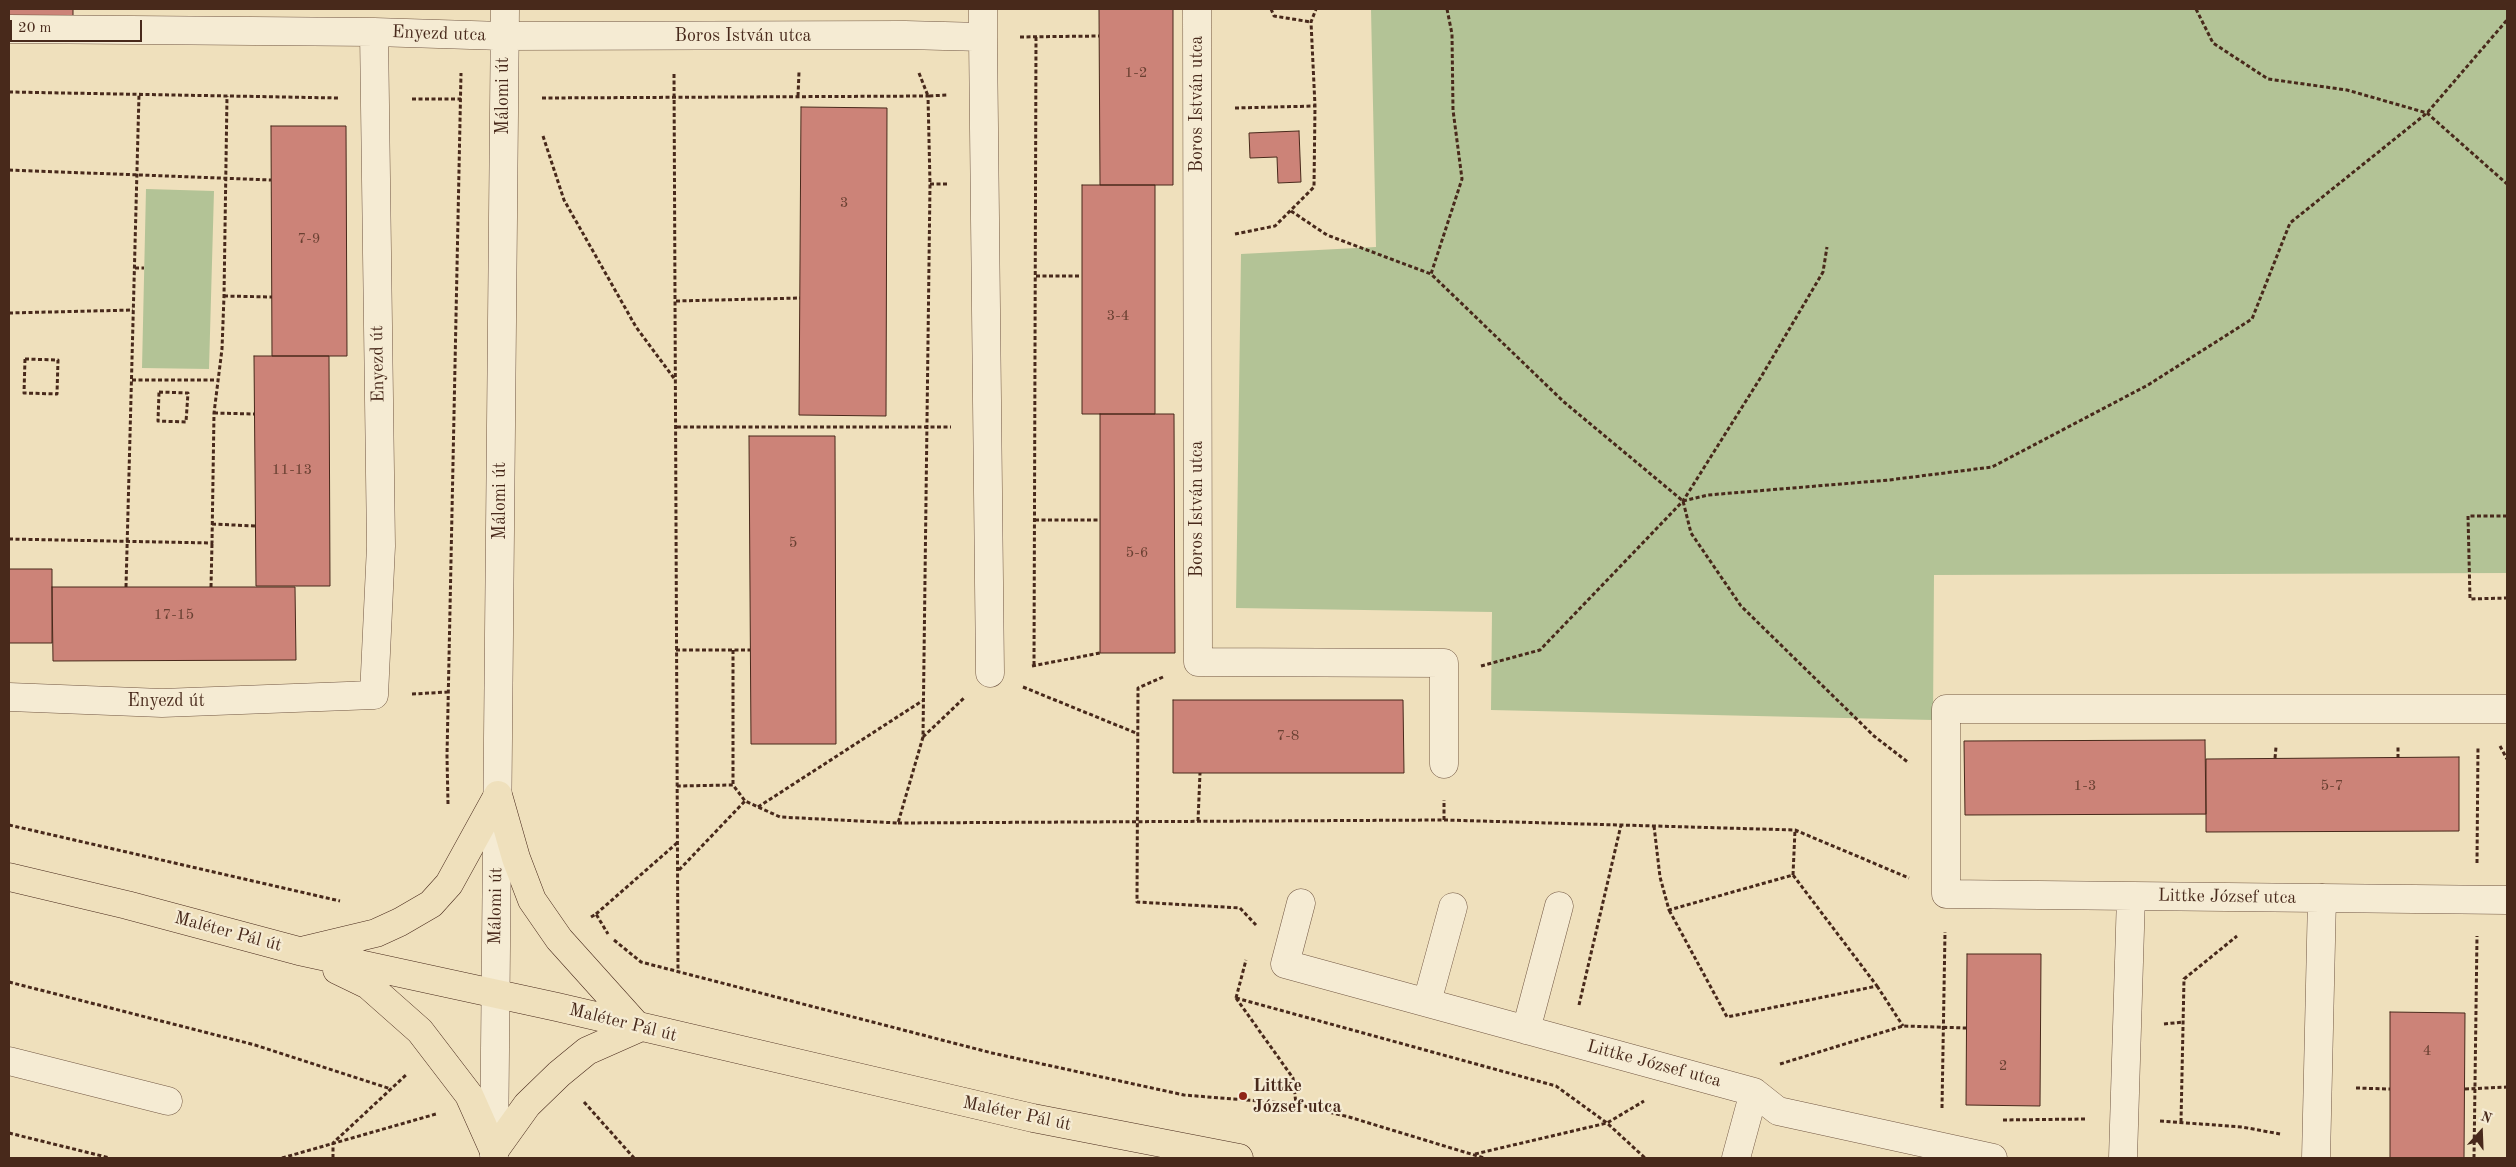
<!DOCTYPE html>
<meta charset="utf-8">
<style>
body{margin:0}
#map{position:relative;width:2516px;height:1167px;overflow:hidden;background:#efe0bc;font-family:"Old Standard TT",serif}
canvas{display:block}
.frame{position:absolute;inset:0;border:10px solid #48291b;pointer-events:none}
.north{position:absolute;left:2456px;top:1107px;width:50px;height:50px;-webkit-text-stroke:4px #f5ebd3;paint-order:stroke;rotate:20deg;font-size:14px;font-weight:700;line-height:20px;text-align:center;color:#48291b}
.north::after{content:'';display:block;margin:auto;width:18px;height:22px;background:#48291b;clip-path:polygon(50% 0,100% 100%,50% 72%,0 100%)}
.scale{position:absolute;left:10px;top:20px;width:132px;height:22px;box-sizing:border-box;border:2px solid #48291b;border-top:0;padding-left:6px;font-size:15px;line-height:18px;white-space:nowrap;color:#48291b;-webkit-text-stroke:4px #f5ebd3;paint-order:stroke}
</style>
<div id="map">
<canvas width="2516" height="1167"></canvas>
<div class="frame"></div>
<div class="north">N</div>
<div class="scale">20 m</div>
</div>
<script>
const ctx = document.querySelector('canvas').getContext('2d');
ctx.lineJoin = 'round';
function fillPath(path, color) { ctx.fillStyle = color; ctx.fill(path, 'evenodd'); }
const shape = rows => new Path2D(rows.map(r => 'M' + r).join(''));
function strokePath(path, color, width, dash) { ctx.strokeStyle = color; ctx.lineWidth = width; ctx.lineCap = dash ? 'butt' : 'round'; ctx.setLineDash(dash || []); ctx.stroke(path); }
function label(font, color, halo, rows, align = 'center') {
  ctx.font = font + ' "Old Standard TT",serif'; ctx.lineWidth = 4.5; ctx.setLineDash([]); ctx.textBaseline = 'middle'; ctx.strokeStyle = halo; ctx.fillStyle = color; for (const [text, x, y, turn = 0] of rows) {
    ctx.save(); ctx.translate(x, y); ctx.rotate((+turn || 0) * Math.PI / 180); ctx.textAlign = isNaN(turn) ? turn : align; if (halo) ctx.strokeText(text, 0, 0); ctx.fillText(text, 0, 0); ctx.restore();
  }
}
fillPath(shape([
 [1371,9,2507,9,2507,573,1934,575,1933,720,1491,710,1492,612,1236,608,1241,254,1376,247],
 [146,189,214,191,209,369,142,368]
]), '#b3c396');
const building = shape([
 [9,9,73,9,73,17,9,16,9,9],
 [1099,9,1173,9,1173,185,1100,185,1099,9],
 [801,107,887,108,886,416,799,415,801,107],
 [271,126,346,126,347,356,272,356,271,126],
 [1299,131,1301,182,1278,183,1277,157,1250,158,1249,133,1299,131],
 [1082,185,1155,185,1155,414,1082,414,1082,185],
 [254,356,329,356,330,586,256,586,254,356],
 [1100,414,1174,414,1175,653,1100,653,1100,414],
 [749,436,835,436,836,744,751,744,749,436],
 [9,569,52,569,52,643,9,643,9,569],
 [52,587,295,587,296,660,53,661,52,587],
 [1173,700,1403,700,1404,773,1173,773,1173,700],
 [2205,740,2206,814,1965,815,1964,741,2205,740],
 [2459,757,2459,831,2206,832,2206,759,2459,757],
 [1967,954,2041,954,2040,1106,1966,1105,1967,954],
 [2390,1012,2465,1013,2464,1158,2390,1158,2390,1012]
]);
fillPath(building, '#cc8378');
strokePath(building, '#48291b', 1);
const minor = shape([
 [1197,9,1198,662,1444,663,1444,764],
 [9,29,374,32,503,36,905,35,983,37,990,673],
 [983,37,983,9],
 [9,697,162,703,374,695,381,546,374,32],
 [2507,709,1946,709,1946,894,2507,900],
 [1301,903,1285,964,1754,1092,1778,1111,1993,1158],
 [1427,1002,1453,907],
 [1526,1030,1559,906],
 [9,1061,168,1101],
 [494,1155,505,9],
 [1736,1158,1754,1092],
 [2123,1158,2131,896],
 [2316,1158,2322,898]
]);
const major = shape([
 [498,795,516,858,532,900,559,939,639,1028],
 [9,877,127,905,299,951,557,1007,1033,1118,1239,1158],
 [305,950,376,933,400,922,431,904,449,884,498,795],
 [337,970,368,985,420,1031,469,1095,494,1151],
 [494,1151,527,1105,559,1074,587,1051,639,1028]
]);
strokePath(minor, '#725743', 29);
strokePath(major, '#48291b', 29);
strokePath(shape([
 [1271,9,1274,16,1311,22],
 [1447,9,1452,34,1453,110,1462,179,1431,274,1564,402,1683,501,1691,533,1741,606,1874,736,1909,763],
 [2196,9,2213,43,2268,79,2347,90,2427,113,2507,184],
 [1020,37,1099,36],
 [919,73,928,96,948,95],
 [674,74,678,972],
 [9,92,339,98],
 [798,96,799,72],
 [542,98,928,96,930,184,923,737,898,823,780,817,745,801,733,785,677,786],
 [412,99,461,99],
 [1235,108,1315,106],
 [543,136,564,200,636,327,676,381],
 [9,170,271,180],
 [930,184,947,184],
 [1291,211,1327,235,1431,274],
 [1235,234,1275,226,1314,187,1315,106,1311,22,1316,9],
 [135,268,144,268],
 [1036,276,1081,276],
 [224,296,272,297],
 [676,301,800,298],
 [9,313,133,310],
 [25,359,58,360,57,394,24,393,25,359],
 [132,380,218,380],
 [159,392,188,393,186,422,158,421,159,392],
 [214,413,255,414],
 [677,427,951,427],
 [1683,501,1708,495,1889,480,1992,467,2148,385,2252,319,2290,223,2427,113,2507,20],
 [2507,516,2468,516,2470,599,2507,598],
 [1035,520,1100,520],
 [212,524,255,526],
 [9,539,212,543,214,413,222,349,224,296,227,96],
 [126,587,139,94],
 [211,587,212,543],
 [676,650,750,650],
 [733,650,733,785],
 [1034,665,1036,37],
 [1032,666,1100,653],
 [1481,666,1540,650,1683,501,1761,377,1823,272,1827,247],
 [1163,677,1138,688,1137,902,1240,908,1256,925],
 [1023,687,1136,733],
 [412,694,448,692],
 [923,737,964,698],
 [2500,746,2507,759],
 [2275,758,2276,747],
 [2398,758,2398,746],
 [448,804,447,756,461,73],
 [758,807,922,701],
 [1444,820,1444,800],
 [1198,821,1200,773],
 [898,823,1444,820,1795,830,1909,878],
 [9,825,340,901],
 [1654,826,1660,877,1669,910,1793,875,1877,986,1727,1017,1669,910],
 [2477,863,2478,746],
 [679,870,745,801],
 [1793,875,1795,830],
 [596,914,677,843],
 [591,917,596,914,608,934],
 [614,940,641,962,992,1053,1184,1095,1296,1104,1349,1117,1484,1158],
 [9,982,255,1045,391,1089],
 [1877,986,1903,1026],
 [1236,998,1246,960],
 [1236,998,1556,1086,1607,1123,1645,1158],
 [1236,998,1293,1078,1296,1104],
 [1579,1005,1621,825],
 [2164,1024,2183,1022],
 [1780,1064,1903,1026,1966,1028],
 [2356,1088,2390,1089],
 [2465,1089,2507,1087],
 [584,1102,634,1158],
 [1942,1108,1945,932],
 [2003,1120,2086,1119],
 [2160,1121,2242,1127,2280,1134],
 [2181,1122,2184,979,2237,936],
 [9,1133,110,1158],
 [1475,1154,1607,1123,1644,1101],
 [282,1158,436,1114],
 [333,1158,333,1143,407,1074],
 [2474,1158,2477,936]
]), '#48291b', 3, [4, 2.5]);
strokePath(minor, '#f5ebd3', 28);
strokePath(major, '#efe0bc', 28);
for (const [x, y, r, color] of [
 [1243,1096,5,"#8f2418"]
]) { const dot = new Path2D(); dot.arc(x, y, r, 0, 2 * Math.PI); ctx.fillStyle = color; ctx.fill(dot); strokePath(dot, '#f5ebd3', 2); }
label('15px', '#694032', null, [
 ["1-2",1136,73],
 ["3",844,203],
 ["7-9",309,239],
 ["3-4",1118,316],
 ["11-13",292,470],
 ["5",793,543],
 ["5-6",1137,553],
 ["17-15",174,615],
 ["7-8",1288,736],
 ["1-3",2085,786],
 ["5-7",2332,786],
 ["4",2427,1051],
 ["2",2003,1066]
]);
label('18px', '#48291b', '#f5ebd3', [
 ["Enyezd utca",439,34,2],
 ["Boros István utca",743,36],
 ["Málomi út",503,96,-90],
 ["Boros István utca",1197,104,-90],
 ["Enyezd út",378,364,-91],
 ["Málomi út",500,501,-90],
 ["Boros István utca",1197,509,-90],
 ["Enyezd út",166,701],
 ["Littke József utca",2227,897,1],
 ["Málomi út",496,906,-89],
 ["Maléter Pál út",228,932,15],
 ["Maléter Pál út",623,1023,14],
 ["Littke József utca",1654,1064,15],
 ["Maléter Pál út",1017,1114,12]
]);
label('bold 18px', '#48291b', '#f5ebd3', [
 ["Littke",1253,1086],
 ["József utca",1253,1107]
], 'left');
</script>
